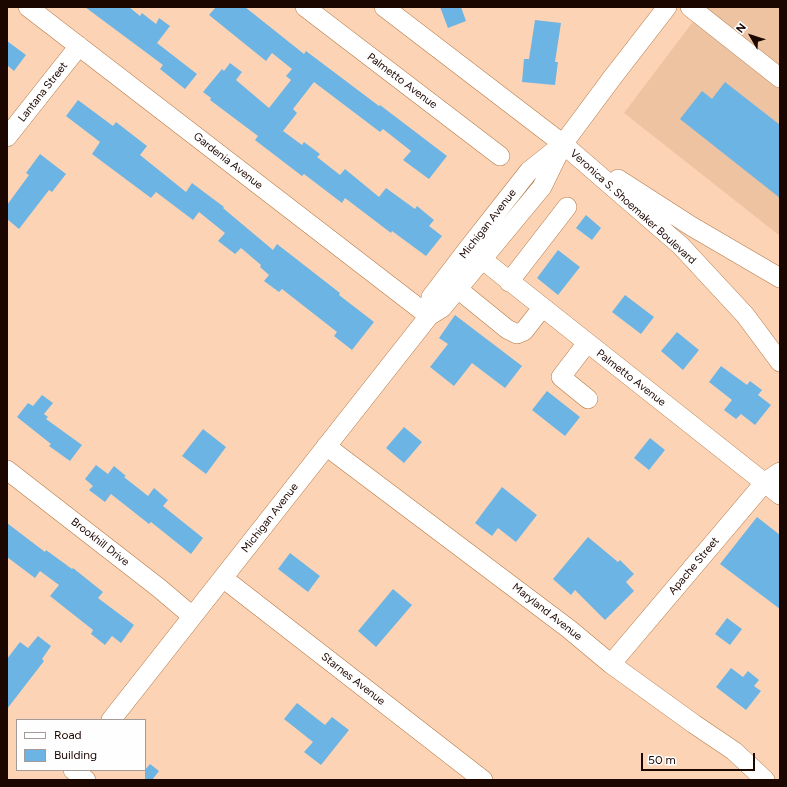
<!DOCTYPE html>
<style>
body{margin:0}
#map{position:relative;width:787px;height:787px;overflow:hidden;background:#fcd4b5;font-family:Figtree,sans-serif}
canvas{display:block}
.frame{position:absolute;inset:0;border:8px solid #1c0600;pointer-events:none}
.legend{position:absolute;left:16px;top:719px;width:130px;height:52px;box-sizing:border-box;background:#fefefe;border:1px solid #a49b98;margin:0;padding:5px 7px;list-style:none;font-size:12px;color:#1c0600}
.legend li{display:flex;align-items:center;gap:8px;height:20px}
.legend b{width:20px;border:1px solid #a49b98}
.north{position:absolute;left:731px;top:16px;width:40px;height:40px;-webkit-text-stroke:3px #fefefe;paint-order:stroke;rotate:309deg;font-size:11px;font-weight:700;line-height:16px;text-align:center;color:#1c0600}
.north::after{content:'';display:block;margin:auto;width:14px;height:18px;background:#1c0600;clip-path:polygon(50% 0,100% 100%,50% 72%,0 100%)}
.scale{position:absolute;left:641px;top:753px;width:114px;height:18px;box-sizing:border-box;border:2px solid #1c0600;border-top:0;padding-left:5px;font-size:12px;line-height:14px;white-space:nowrap;color:#1c0600;-webkit-text-stroke:3px #fefefe;paint-order:stroke}
</style>
<div id="map">
<canvas width="787" height="787"></canvas>
<div class="frame"></div>
<ul class="legend">
<li><b style="height:5px;background:#fff"></b>Road</li>
<li><b style="height:11px;background:#6cb4e4"></b>Building</li>
</ul>
<div class="north">N</div>
<div class="scale">50 m</div>
</div>
<script>
const ctx = document.querySelector('canvas').getContext('2d');
ctx.lineJoin = 'round';
function fillPath(path, color) { ctx.fillStyle = color; ctx.fill(path, 'evenodd'); }
const shape = rows => new Path2D(rows.map(r => 'M' + r).join(''));
function strokePath(path, color, width, dash) { ctx.strokeStyle = color; ctx.lineWidth = width; ctx.lineCap = dash ? 'butt' : 'round'; ctx.setLineDash(dash || []); ctx.stroke(path); }
function label(font, color, halo, rows, align = 'center') {
  ctx.font = font + ' Figtree,sans-serif'; ctx.lineWidth = 3; ctx.setLineDash([]); ctx.textBaseline = 'middle'; ctx.strokeStyle = halo; ctx.fillStyle = color; for (const [text, x, y, turn = 0] of rows) {
    ctx.save(); ctx.translate(x, y); ctx.rotate((+turn || 0) * Math.PI / 180); ctx.textAlign = isNaN(turn) ? turn : align; if (halo) ctx.strokeText(text, 0, 0); ctx.fillText(text, 0, 0); ctx.restore();
  }
}
fillPath(shape([
 [704,7,780,7,780,236,624,113]
]), '#edc3a2');
fillPath(shape([
 [85,7,129,7,140,16,142,13,156,24,159,18,170,26,157,43,197,74,185,89,160,69,163,65],
 [216,7,245,7,304,54,306,51,379,106,380,105,447,156,429,179,403,160,411,151,383,129,380,132,314,82,293,109,297,113,283,131,302,145,304,142,320,154,317,157,340,175,345,169,379,197,386,188,415,209,417,206,434,220,429,226,442,236,426,256,392,231,391,233,345,198,342,203,304,174,302,176,255,140,258,136,210,100,211,98,203,92,222,69,224,71,230,63,242,72,236,80,269,108,291,80,286,76,292,69,272,53,266,61,209,15],
 [440,7,461,7,466,21,448,28],
 [535,20,561,23,555,62,558,62,555,85,522,82,524,59,529,59],
 [7,41,26,55,14,71,7,65],
 [725,82,780,125,780,198,680,119,702,91,712,99],
 [78,100,113,126,116,122,147,146,140,155,186,192,192,183,224,207,223,208,273,250,277,244,340,293,339,295,374,322,352,350,334,336,337,332,282,289,279,292,264,281,269,275,260,267,261,265,241,248,235,254,218,241,225,233,199,212,193,220,156,192,151,198,92,154,100,142,66,116],
 [40,154,66,174,52,192,49,190,19,229,7,219,7,205,29,175,26,173],
 [586,215,601,228,592,240,576,228],
 [558,250,580,267,558,295,537,278],
 [625,295,654,317,641,334,612,312],
 [455,315,522,366,505,388,472,363,454,386,430,367,448,344,439,338],
 [677,332,699,350,683,370,661,351],
 [721,366,747,385,750,381,762,390,758,395,771,405,755,425,741,414,736,419,724,410,732,400,709,382],
 [547,391,580,417,565,436,532,410],
 [42,395,53,403,44,414,48,417,46,419,82,445,70,461,49,446,51,444,17,417,28,403,33,406],
 [404,427,422,442,404,463,386,448],
 [203,429,226,447,206,474,182,456],
 [650,438,665,450,649,470,634,458],
 [96,465,108,474,114,466,126,476,124,477,148,496,154,488,168,500,163,506,203,538,191,554,151,522,149,524,111,494,105,502,89,490,93,486,85,479],
 [502,487,537,515,516,542,498,528,492,536,475,523],
 [757,517,780,535,780,609,720,564],
 [7,523,45,552,46,550,72,569,73,568,103,592,98,598,134,625,121,643,112,636,105,645,91,634,93,630,50,596,59,585,40,571,35,578,7,557],
 [588,537,618,562,620,560,634,574,626,582,634,591,605,620,575,590,571,595,553,579],
 [290,553,320,576,308,592,278,569],
 [393,589,412,605,376,647,358,631],
 [727,618,742,629,730,645,715,634],
 [38,636,51,646,42,659,44,661,7,709,7,659,20,642,28,648],
 [731,668,743,677,748,671,759,680,754,686,761,691,746,710,716,687],
 [297,703,325,725,332,717,349,730,321,765,304,752,313,742,284,719],
 [150,764,159,771,152,780,145,780,145,770]
]), '#6cb4e4');
const minor = shape([
 [28,7,429,316],
 [305,7,500,156],
 [384,7,563,144,681,246,745,315,780,362],
 [690,7,780,78],
 [7,137,79,46],
 [618,179,691,226,780,278],
 [483,260,780,495],
 [509,282,567,207],
 [459,290,507,329,517,334,524,331,542,308],
 [429,316,431,297,470,246,529,171,559,147],
 [587,343,561,377,588,399],
 [326,446,569,629,611,664,694,724,734,751,765,780],
 [7,470,159,588,192,616],
 [223,578,483,780],
 [611,664,765,482,780,472],
 [111,720,429,316,442,308,542,187,563,144,612,78,667,7],
 [73,770,86,780]
]);
strokePath(minor, '#b47844', 20);
strokePath(minor, '#fff', 19);
label('11px', '#1c0600', '#fefefe', [
 ["Palmetto Avenue",402,81,37],
 ["Lantana Street",43,92,-52],
 ["Gardenia Avenue",228,161,38],
 ["Veronica S. Shoemaker Boulevard",633,207,42],
 ["Michigan Avenue",488,224,-52],
 ["Palmetto Avenue",631,378,38],
 ["Michigan Avenue",270,518,-52],
 ["Brookhill Drive",100,542,38],
 ["Apache Street",694,566,-50],
 ["Maryland Avenue",547,612,38],
 ["Starnes Avenue",353,679,38]
]);
</script>
